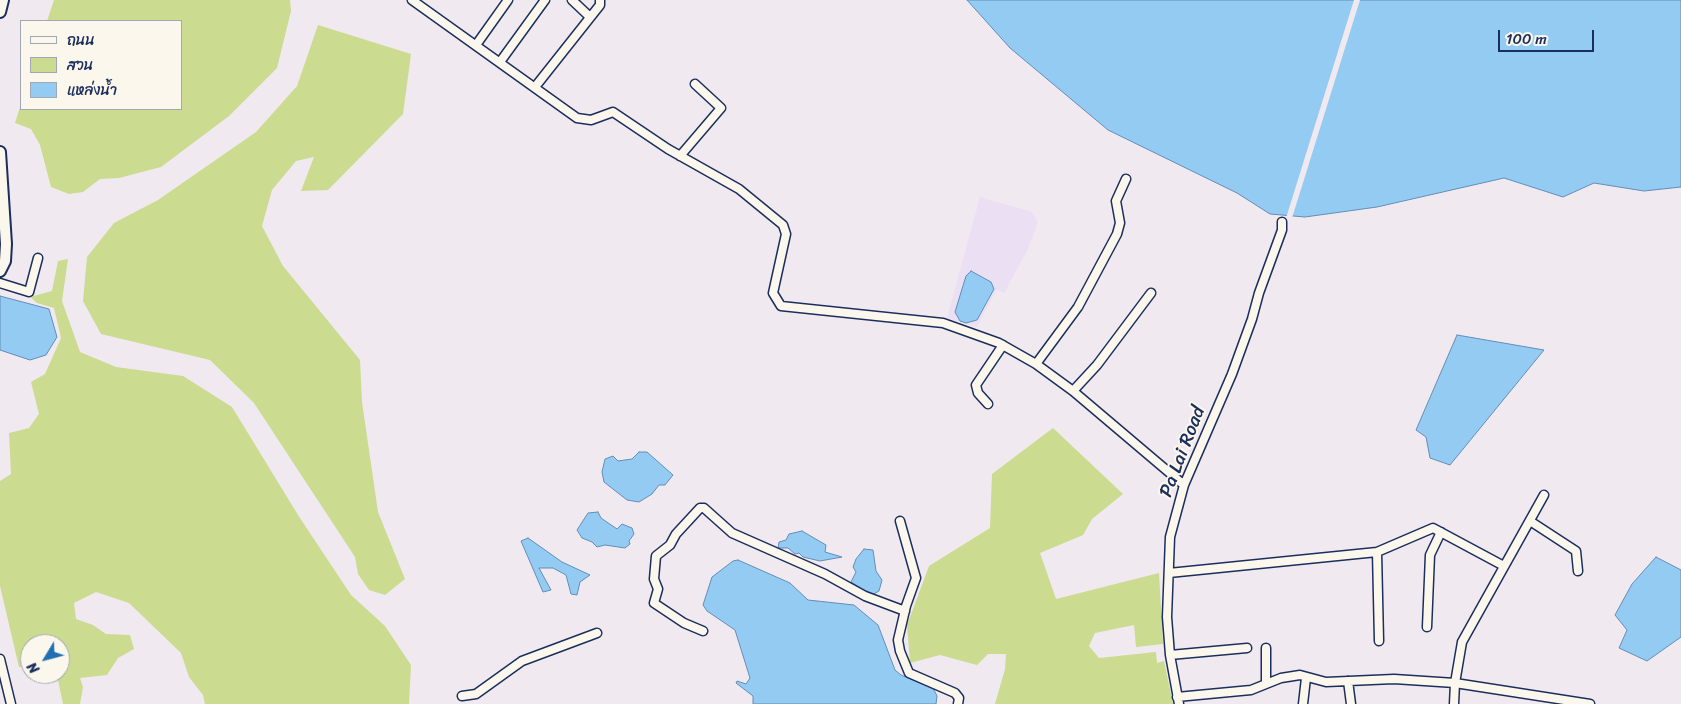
<!DOCTYPE html>
<meta charset="utf-8">
<style>
body{margin:0}
#map{position:relative;width:1681px;height:704px;overflow:hidden;background:#f1e9f0;font-family:Sriracha,"Playpen Sans Thai",sans-serif}
canvas{display:block}
.legend{position:absolute;left:20px;top:20px;width:162px;height:90px;box-sizing:border-box;background:#fbf7ec;border:1px solid #a1a7b3;margin:0;padding:6px 9px;list-style:none;font-size:15px;color:#1b2f5e}
.legend li{display:flex;align-items:center;gap:10px;height:25px}
.legend b{width:25px;border:1px solid #a1a7b3}
.north{position:absolute;left:20px;top:634px;width:50px;height:50px;box-sizing:border-box;background:#fbf7ec;border:1px solid #a1a7b3;border-radius:50%;rotate:233deg;font-size:14px;font-weight:700;line-height:20px;text-align:center;color:#1b2f5e}
.north::after{content:'';display:block;margin:auto;width:18px;height:22px;background:#1f6fb2;clip-path:polygon(50% 0,100% 100%,50% 72%,0 100%)}
.scale{position:absolute;left:1498px;top:30px;width:96px;height:22px;box-sizing:border-box;border:2px solid #1b2f5e;border-top:0;padding-left:6px;font-size:15px;line-height:18px;white-space:nowrap;color:#1b2f5e;-webkit-text-stroke:4px #fbf7ec;paint-order:stroke}
</style>
<div id="map">
<canvas width="1681" height="704"></canvas>
<ul class="legend">
<li><b style="height:6px;background:#fbf7ec"></b>ถนน</li>
<li><b style="height:14px;background:#cbdb8f"></b>สวน</li>
<li><b style="height:14px;background:#93cbf2"></b>แหล่งน้ำ</li>
</ul>
<div class="north">N</div>
<div class="scale">100 m</div>
</div>
<script>
const ctx = document.querySelector('canvas').getContext('2d');
ctx.lineJoin = 'round';
function fillPath(path, color) { ctx.fillStyle = color; ctx.fill(path, 'evenodd'); }
const shape = rows => new Path2D(rows.map(r => 'M' + r).join(''));
function strokePath(path, color, width, dash) { ctx.strokeStyle = color; ctx.lineWidth = width; ctx.lineCap = dash ? 'butt' : 'round'; ctx.setLineDash(dash || []); ctx.stroke(path); }
function label(font, color, halo, rows, align = 'center') {
  ctx.font = font + ' Sriracha,sans-serif'; ctx.lineWidth = 4; ctx.setLineDash([]); ctx.textBaseline = 'middle'; ctx.strokeStyle = halo; ctx.fillStyle = color; for (const [text, x, y, turn = 0] of rows) {
    ctx.save(); ctx.translate(x, y); ctx.rotate((+turn || 0) * Math.PI / 180); ctx.textAlign = isNaN(turn) ? turn : align; if (halo) ctx.strokeText(text, 0, 0); ctx.fillText(text, 0, 0); ctx.restore();
  }
}
fillPath(shape([
 [980,197,1032,212,1038,222,1027,251,1004,293,997,289,977,327,947,318]
]), '#eadff3');
fillPath(shape([
 [54,0,290,0,291,11,277,68,229,116,161,167,119,178,100,179,83,192,69,194,51,187,40,145,31,129,15,123,21,104,21,109,181,109,181,21,47,21],
 [318,25,411,54,403,114,328,190,301,191,314,157,296,161,272,190,262,226,283,266,360,360,362,402,378,512,405,579,385,595,369,590,358,574,355,557,254,403,210,360,101,334,83,301,87,257,114,223,158,200,256,132,297,86],
 [68,259,62,301,80,352,116,367,183,376,232,407,298,515,351,595,385,626,411,665,409,704,205,704,203,695,189,677,181,653,129,603,96,592,74,603,76,619,93,625,106,634,130,635,134,649,118,658,107,675,80,678,83,687,80,704,63,704,58,680,53,679,48,674,60,674,60,644,30,644,30,666,19,667,0,586,0,481,11,474,9,433,29,428,39,414,31,382,45,374,61,338,54,308,37,303,30,297,52,291,58,261],
 [1053,428,1123,494,1092,519,1083,535,1040,553,1056,599,1159,573,1163,644,1136,647,1134,625,1095,633,1089,646,1099,658,1156,652,1157,663,1164,661,1173,704,995,704,1005,669,1006,654,988,654,977,665,940,655,910,663,907,625,929,566,990,528,992,474]
]), '#cbdb8f');
const water = shape([
 [967,0,1681,0,1681,187,1644,191,1594,183,1563,197,1504,178,1377,207,1305,217,1270,214,1237,193,1108,130,1010,48,967,0],
 [971,271,991,282,994,289,977,320,966,323,960,321,955,312,966,276,971,271],
 [0,296,49,309,57,337,46,355,30,360,0,350,0,296],
 [1457,335,1544,350,1450,465,1430,458,1426,437,1416,430,1457,335],
 [639,452,647,452,673,475,665,485,659,485,652,494,639,502,627,500,604,482,602,472,605,459,613,456,618,461,632,459,639,452],
 [598,512,601,518,617,529,622,524,632,528,634,534,629,541,630,544,625,548,605,545,597,547,592,542,582,538,577,530,588,513,598,512],
 [802,531,826,545,825,552,842,557,820,561,803,557,799,553,795,554,788,548,778,548,779,542,786,540,789,534,802,531],
 [528,538,562,562,590,575,580,582,577,595,571,594,566,575,553,568,539,568,551,590,543,592,521,541,528,538],
 [864,549,873,550,876,571,882,580,879,591,872,595,851,582,856,572,853,567,856,559,864,549],
 [1656,557,1681,570,1681,637,1647,661,1619,648,1627,630,1615,615,1632,584,1656,557],
 [738,560,790,583,808,600,854,605,878,625,895,670,901,675,933,688,937,696,936,704,753,704,753,696,736,683,737,681,746,684,750,678,735,630,707,611,703,605,712,577,733,561,738,560]
]);
fillPath(water, '#93cbf2');
strokePath(water, '#638db7', 1);
fillPath(shape([
 [1354,0,1360,0,1292,218,1286,218]
]), '#f1e9f0');
const minor = shape([
 [412,0,577,118,591,120,613,112,668,149,739,189,783,225,786,234,773,293,781,306,943,323,999,343,1036,364,1073,391,1184,485],
 [572,0,590,17],
 [476,45,508,0],
 [500,62,545,0],
 [535,87,600,5,600,0],
 [680,156,721,108,695,84],
 [0,283,29,292,38,258],
 [1036,364,1078,307,1117,234,1120,223,1116,201,1126,179],
 [1073,391,1097,365,1151,293],
 [988,404,978,393,976,385,1003,345],
 [900,521,916,578,906,606,898,640,900,651,909,673,955,693,959,698,958,704],
 [1530,521,1576,551,1578,571],
 [1377,552,1379,641],
 [1169,573,1377,552,1433,528,1502,565],
 [1427,627,1430,555,1441,532],
 [703,631,684,623,654,603,658,589,654,579,656,556,670,545,676,534,700,508,704,508,732,533,825,574,865,596,905,611],
 [1170,655,1247,648],
 [0,659,11,704],
 [1348,681,1351,704],
 [1266,683,1266,648],
 [462,696,476,694,522,661,597,633],
 [1177,697,1251,690,1281,678,1300,675,1326,682,1394,679,1455,683,1590,704],
 [1179,704,1170,655,1167,617,1170,537,1184,485,1232,374,1252,319,1259,293,1282,230,1282,222],
 [1303,704,1306,678],
 [1454,704,1455,683,1462,642,1544,495]
]);
const tertiary = shape([
 [0,12,3,0],
 [0,152,6,244,5,261,0,271]
]);
strokePath(minor, '#1b2f5e', 11);
strokePath(tertiary, '#1b2f5e', 14);
strokePath(minor, '#fbf7ec', 8);
strokePath(tertiary, '#fbf7ec', 10);
label('19px', '#1b2f5e', '#fbf7ec', [
 ["Pa Lai Road",1183,452,-69]
]);
</script>
